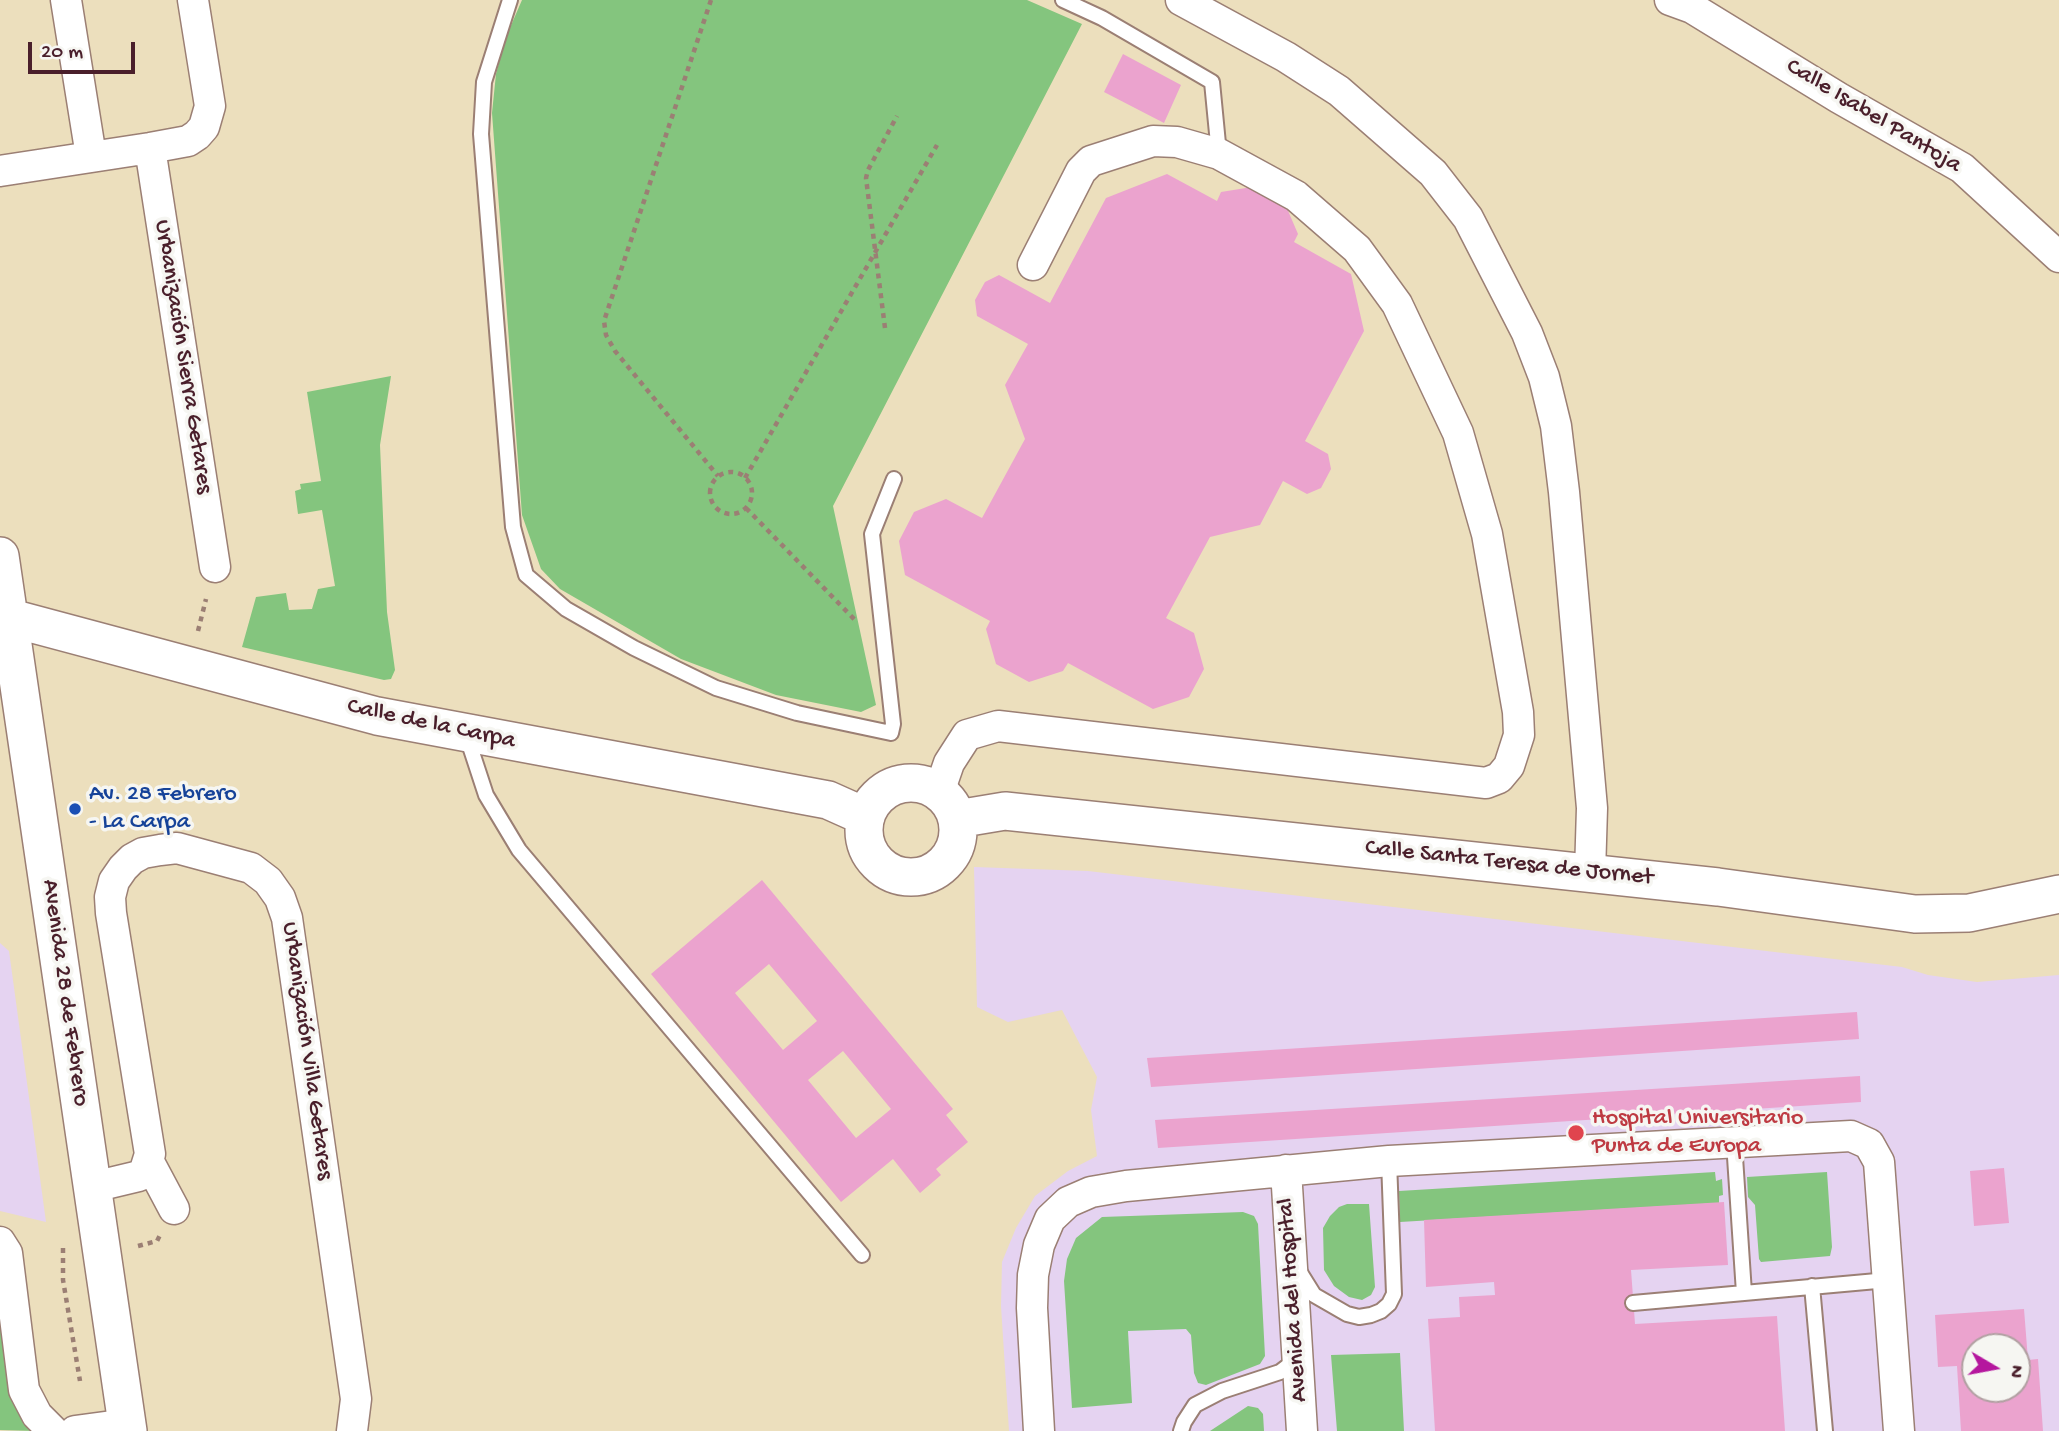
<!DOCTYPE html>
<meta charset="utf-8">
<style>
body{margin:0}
#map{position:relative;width:2059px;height:1431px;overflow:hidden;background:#ecdfbd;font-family:"Gochi Hand",sans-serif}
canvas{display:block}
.north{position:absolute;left:1961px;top:1333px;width:70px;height:70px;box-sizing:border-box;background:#f6f6f2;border:2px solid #b1a0a2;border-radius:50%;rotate:100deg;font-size:19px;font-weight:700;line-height:28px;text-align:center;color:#4a1f2b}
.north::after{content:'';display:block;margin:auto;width:24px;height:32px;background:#b5179e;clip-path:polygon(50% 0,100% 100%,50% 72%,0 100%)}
.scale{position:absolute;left:28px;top:42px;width:107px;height:32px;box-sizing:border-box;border:4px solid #4a1f2b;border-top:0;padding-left:9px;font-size:21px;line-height:24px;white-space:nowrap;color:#4a1f2b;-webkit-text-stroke:5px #f6f6f2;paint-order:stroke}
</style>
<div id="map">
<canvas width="2059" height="1431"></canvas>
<div class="north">N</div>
<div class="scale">20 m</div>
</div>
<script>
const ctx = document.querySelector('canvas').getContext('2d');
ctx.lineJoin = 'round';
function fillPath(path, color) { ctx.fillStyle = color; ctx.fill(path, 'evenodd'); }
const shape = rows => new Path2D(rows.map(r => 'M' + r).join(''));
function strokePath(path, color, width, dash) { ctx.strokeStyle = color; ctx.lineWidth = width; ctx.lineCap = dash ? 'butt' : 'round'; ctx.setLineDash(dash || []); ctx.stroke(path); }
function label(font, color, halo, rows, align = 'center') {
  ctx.font = font + ' "Gochi Hand",sans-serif'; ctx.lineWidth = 7; ctx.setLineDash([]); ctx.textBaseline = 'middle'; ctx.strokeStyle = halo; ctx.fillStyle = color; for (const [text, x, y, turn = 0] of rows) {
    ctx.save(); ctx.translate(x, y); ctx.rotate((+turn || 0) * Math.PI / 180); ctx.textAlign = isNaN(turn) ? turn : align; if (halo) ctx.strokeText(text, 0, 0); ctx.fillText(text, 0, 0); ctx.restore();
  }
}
fillPath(shape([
 [974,867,1088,871,1902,967,1928,975,1977,982,2059,975,2059,1431,1009,1431,1001,1306,1002,1262,1016,1228,1035,1196,1068,1171,1097,1156,1091,1110,1097,1077,1062,1010,1008,1022,977,1007],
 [1975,1347,2017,1347,2017,1389,1975,1389],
 [0,943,9,951,46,1222,0,1211]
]), '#e5d3f1');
fillPath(shape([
 [522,0,1027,0,1082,24,833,506,876,705,861,712,776,695,681,659,560,589,541,569,522,515,492,113,496,74,506,37],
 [391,376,380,445,387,612,395,670,391,679,384,680,242,647,256,597,286,593,289,610,312,609,318,589,335,586,322,510,298,514,295,491,301,489,300,484,321,481,307,392],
 [1715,1172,1716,1181,1722,1179,1723,1195,1719,1196,1719,1203,1400,1222,1399,1191],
 [1827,1172,1832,1247,1830,1256,1761,1262,1759,1259,1755,1205,1748,1197,1747,1177],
 [1347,1204,1369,1204,1375,1287,1371,1295,1362,1300,1349,1297,1334,1286,1324,1270,1323,1228,1330,1216,1339,1207],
 [1243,1212,1254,1216,1258,1224,1265,1356,1260,1364,1206,1385,1198,1383,1194,1373,1191,1335,1186,1329,1128,1331,1132,1403,1072,1408,1064,1281,1067,1259,1076,1238,1102,1217],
 [0,1288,36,1431,0,1430],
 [1400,1353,1404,1431,1337,1431,1331,1355],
 [1248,1406,1258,1408,1263,1414,1264,1431,1210,1431]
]), '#84c57e');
fillPath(shape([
 [1123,54,1181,85,1164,123,1104,92],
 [1167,174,1217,201,1221,192,1252,187,1286,206,1298,234,1294,242,1351,274,1364,331,1305,441,1328,454,1331,469,1321,488,1307,494,1283,481,1260,525,1210,537,1166,618,1194,633,1204,669,1189,697,1153,709,1068,663,1063,671,1029,682,996,664,986,629,990,621,905,575,899,541,914,512,946,499,982,518,1025,439,1005,385,1028,344,977,316,975,300,985,282,999,275,1050,303,1106,198],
 [762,880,953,1109,946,1115,968,1142,936,1169,941,1175,920,1193,893,1159,841,1202,651,974],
 [769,964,817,1021,783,1050,735,993],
 [843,1051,891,1109,856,1138,808,1080],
 [1857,1012,1859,1039,1151,1087,1147,1058],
 [1860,1076,1861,1102,1158,1148,1155,1120],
 [2004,1168,2009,1223,1974,1226,1970,1171],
 [1724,1202,1728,1265,1631,1270,1635,1324,1777,1316,1785,1431,1435,1431,1428,1319,1460,1317,1459,1297,1495,1295,1494,1282,1426,1287,1424,1220],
 [2024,1309,2028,1360,2038,1359,2043,1431,1961,1431,1957,1366,1938,1367,1935,1315],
 [1975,1347,2017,1347,2017,1389,1975,1389]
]), '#eba3ce');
const service = shape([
 [510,0,484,82,481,134,513,527,526,575,566,609,634,648,716,688,797,713,891,733,893,724,872,534,894,479],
 [1063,0,1102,18,1212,82,1219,154],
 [466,734,486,795,519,850,862,1255],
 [1734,1142,1744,1293,1888,1280],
 [1299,1271,1314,1295,1347,1314,1359,1317,1371,1315,1381,1311,1389,1304,1394,1294,1389,1161],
 [1812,1286,1825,1431],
 [1633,1303,1744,1293],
 [1181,1431,1184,1422,1195,1405,1222,1391,1280,1372,1297,1359]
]);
const minor = shape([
 [66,0,91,156],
 [1181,0,1286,57,1339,91,1433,173,1468,218,1527,333,1544,377,1556,426,1564,492,1592,808,1590,873],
 [1670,0,1692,8,1839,98,1962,168,2059,257],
 [150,148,215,567],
 [0,171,150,148,188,141,197,135,204,127,210,106,193,0],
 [939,792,949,763,967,735,998,726,1486,783,1499,778,1509,766,1519,735,1518,712,1487,534,1458,433,1397,304,1357,249,1296,196,1219,154,1177,142,1153,141,1091,161,1081,171,1033,265],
 [149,1162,174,1209],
 [1286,1170,1302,1431],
 [93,1187,139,1176,145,1170,150,1154,111,913,110,897,114,881,123,868,132,859,143,853,160,850,177,848,251,868,268,881,280,898,287,918,356,1399,352,1431],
 [0,1242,7,1253,24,1390,37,1415,53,1431],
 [75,1431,127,1424],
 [1039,1431,1032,1308,1033,1275,1039,1245,1050,1219,1068,1202,1091,1192,1126,1186,1389,1161,1851,1136,1869,1144,1879,1162,1899,1431]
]);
const tertiary = shape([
 [0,556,128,1431],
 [0,615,377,716,828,800,866,817],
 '864 830a47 47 0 1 1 94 0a47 47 0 1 1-94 0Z',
 [957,819,1005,811,1718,887,1915,914,1969,913,2059,894]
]);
strokePath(service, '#9b7f74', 18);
strokePath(minor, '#9b7f74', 33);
strokePath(tertiary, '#9b7f74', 40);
strokePath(shape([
 [711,0,604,321,606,335,615,351,718,476],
 [885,328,866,178,868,170,897,116],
 '710 493a21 21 0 1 1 42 0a21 21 0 1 1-42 0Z',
 [745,478,937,145],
 [746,508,855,620],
 [198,631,206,599],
 [138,1246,157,1241,160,1235],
 [63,1248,63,1280,80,1381]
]), '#9b7f74', 4.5, [5, 5]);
strokePath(service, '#fff', 14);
strokePath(minor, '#fff', 30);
strokePath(tertiary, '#fff', 37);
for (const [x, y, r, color] of [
 [75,809,7,"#1a4fb4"],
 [1576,1133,9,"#e0444e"]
]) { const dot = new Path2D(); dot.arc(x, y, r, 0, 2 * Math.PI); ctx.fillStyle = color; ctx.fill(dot); strokePath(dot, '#f6f6f2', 2.5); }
label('24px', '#4a1f2b', '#f6f6f2', [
 ["Calle Isabel Pantoja",1873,117,31],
 ["Urbanización Sierra Getares",182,357,81],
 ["Calle de la Carpa",431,725,12],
 ["Calle Santa Teresa de Jornet",1509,864,6],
 ["Avenida 28 de Febrero",64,993,82],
 ["Urbanización Villa Getares",306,1051,82],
 ["Avenida del Hospital",1294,1300,-94]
]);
label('24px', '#164399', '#f6f6f2', [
 ["Av. 28 Febrero",89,795],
 ["- La Carpa",89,823]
], 'left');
label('24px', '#be3a42', '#f6f6f2', [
 ["Hospital Universitario",1592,1119],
 ["Punta de Europa",1592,1147]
], 'left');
</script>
